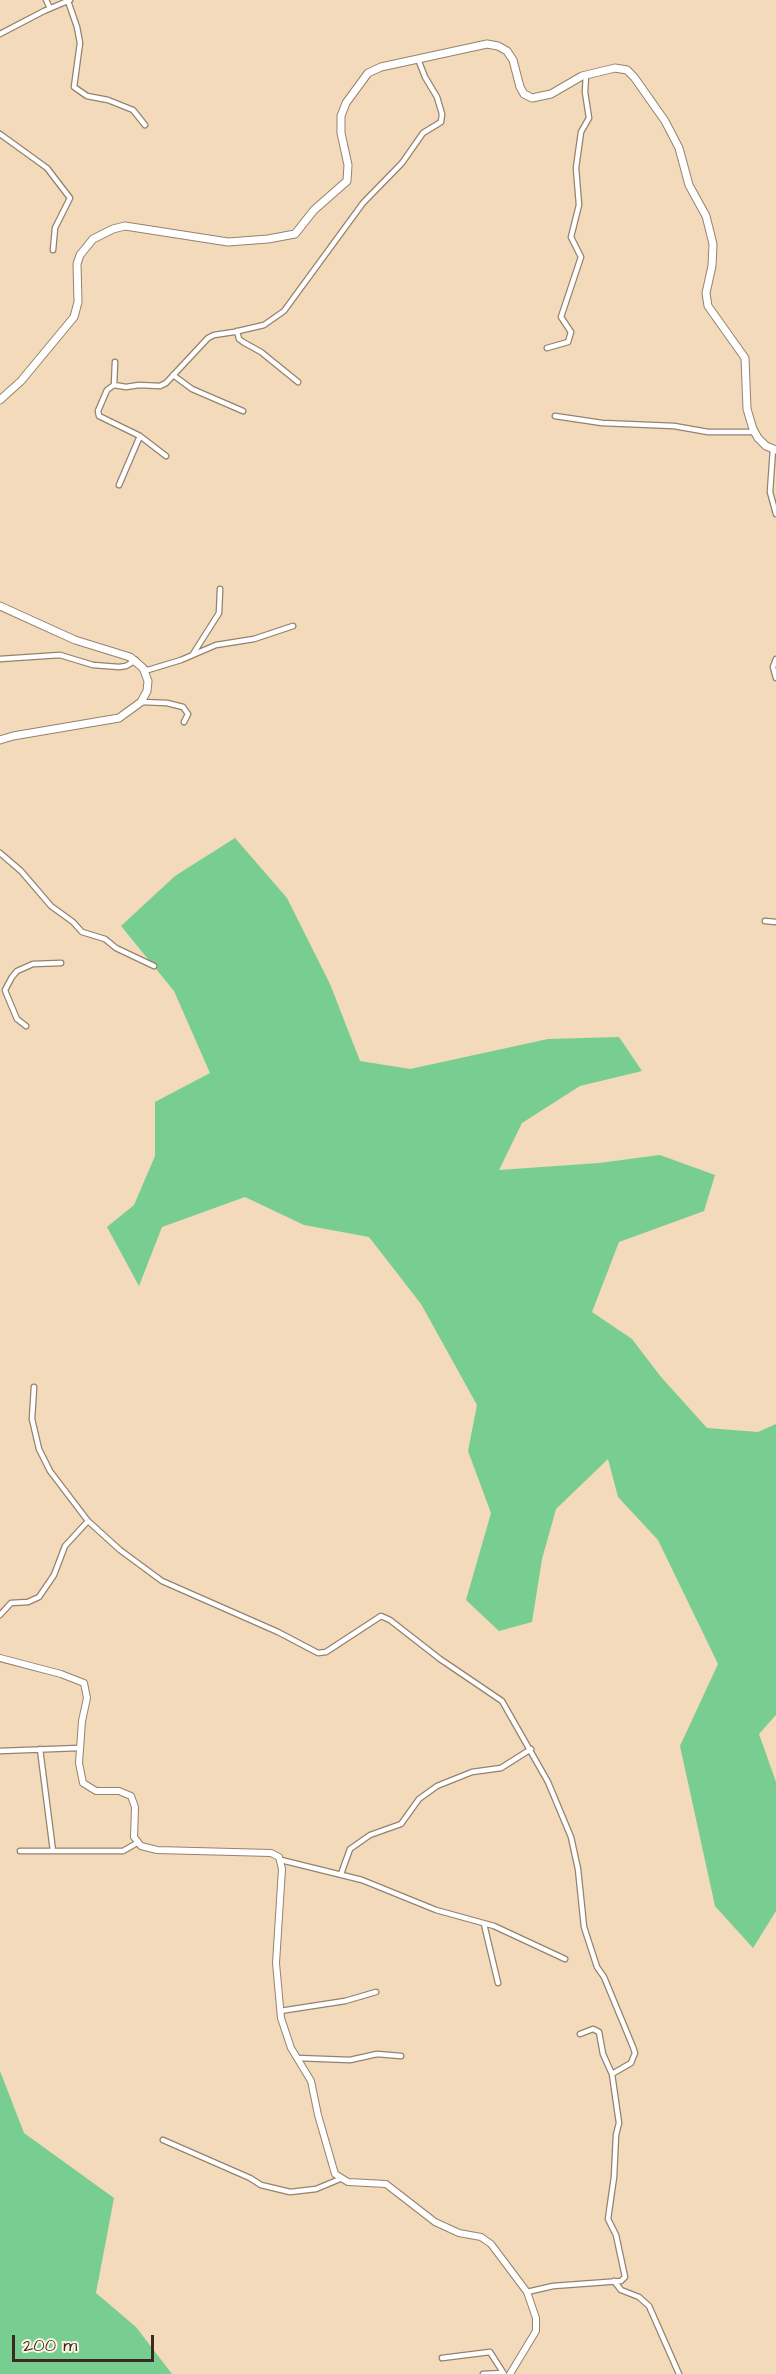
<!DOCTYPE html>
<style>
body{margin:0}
#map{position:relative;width:776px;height:2374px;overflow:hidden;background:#f2dabb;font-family:"Architects Daughter",sans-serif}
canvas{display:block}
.scale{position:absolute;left:12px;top:2335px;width:142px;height:27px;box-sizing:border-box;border:3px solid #3b2a1e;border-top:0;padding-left:8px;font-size:18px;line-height:21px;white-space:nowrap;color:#3b2a1e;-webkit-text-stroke:4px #fcf5e5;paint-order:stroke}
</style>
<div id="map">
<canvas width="776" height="2374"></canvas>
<div class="scale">200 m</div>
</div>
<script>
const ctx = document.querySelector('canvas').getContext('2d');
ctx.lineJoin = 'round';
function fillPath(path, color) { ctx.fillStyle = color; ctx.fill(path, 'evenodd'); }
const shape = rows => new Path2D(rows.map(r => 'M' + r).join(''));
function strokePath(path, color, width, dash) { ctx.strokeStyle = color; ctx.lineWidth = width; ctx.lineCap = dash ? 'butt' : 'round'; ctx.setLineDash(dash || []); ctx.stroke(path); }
fillPath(shape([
 [235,838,287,898,330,984,360,1061,410,1069,548,1039,619,1037,642,1071,580,1086,522,1123,499,1170,599,1163,660,1155,715,1175,704,1211,619,1242,592,1312,632,1339,661,1377,707,1428,758,1432,776,1424,776,1715,759,1734,776,1782,776,1911,753,1948,715,1906,680,1746,718,1664,658,1540,618,1497,608,1459,556,1509,542,1559,532,1622,499,1631,466,1600,491,1513,468,1451,477,1405,421,1304,369,1237,304,1225,245,1197,162,1227,139,1286,107,1227,134,1205,155,1156,155,1102,210,1073,174,991,121,926,175,876],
 [0,2071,24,2133,114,2198,96,2293,136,2327,172,2374,0,2374]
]), '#78cd91');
const minor = shape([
 [46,0,50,8],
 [68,1,77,27,80,43,74,87,87,96,108,100,133,110,145,125],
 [0,34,44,11,70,0],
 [0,134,47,168,70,198,55,228,53,250],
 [237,331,239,339,243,342,261,352,298,382],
 [547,348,568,342,571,332,561,317,581,257,571,237,579,205,576,168,581,132,589,118,585,92,586,75],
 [173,375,192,389,243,411],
 [114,385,115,362],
 [555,416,602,423,674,426,708,432,755,432],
 [773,449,770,492,776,514],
 [166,456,140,436,99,416,98,411,107,390,114,385,126,387,139,385,160,386,166,383,208,338,214,335,234,332,264,325,284,311,363,203,402,163,423,133,441,122,442,114,437,97,425,77,418,59],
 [119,485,140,436],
 [193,654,219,613,220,589],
 [0,659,60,655,93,665,119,667,126,666,136,660],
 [776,659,773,667,776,678],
 [143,668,148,670,181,660,216,645,254,639,293,626],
 [141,702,167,703,183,707,188,714,184,722],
 [0,853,21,871,51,906,73,922,82,932,105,939,116,948,154,966],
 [765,921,776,922],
 [26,1026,17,1019,6,993,5,990,12,977,17,971,33,964,61,963],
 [34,1387,32,1419,39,1449,50,1471,88,1521,120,1550,162,1581,278,1632,318,1653,326,1652,381,1616,390,1620,440,1659,502,1701,548,1782,571,1837,578,1869,584,1927,597,1967,604,1977,633,2047,635,2053,631,2063,612,2074],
 [0,1615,11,1603,28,1602,39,1597,54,1575,65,1546,88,1521],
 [40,1749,53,1851],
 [0,1751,79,1748],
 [20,1851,123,1851,137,1843],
 [281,1860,362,1880,436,1910,494,1926,565,1959],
 [341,1874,350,1849,370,1835,401,1824,419,1799,437,1786,472,1772,501,1768,531,1749],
 [484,1924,498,1983],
 [280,2011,345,2001,376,1992],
 [297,2058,350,2060,377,2054,401,2056],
 [163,2140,250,2178,261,2185,290,2192,316,2189,340,2179],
 [614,2281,621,2290,639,2297,649,2306,679,2374],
 [527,2292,553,2286,621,2281,625,2277,616,2235,608,2219,614,2177,616,2135,619,2123,612,2074,603,2054,599,2032,593,2029,580,2034],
 [442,2358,490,2352,504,2374],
 [483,2374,503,2373]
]);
const tertiary = shape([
 [0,1658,61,1674,84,1683,87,1698,82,1721,79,1763,83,1783,96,1791,119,1791,131,1796,135,1807,134,1837,141,1846,157,1850,271,1853,279,1857,282,1869,276,1963,281,2018,291,2048,311,2081,318,2115,335,2174,348,2182,386,2184,435,2222,459,2233,481,2237,491,2244,527,2292,536,2318,536,2331,510,2374]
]);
const secondary = shape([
 [0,400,21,381,74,317,78,302,77,264,80,255,93,239,113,229,125,226,228,242,268,239,295,234,314,210,347,181,348,165,341,133,341,116,346,103,368,73,381,67,487,44,498,46,507,51,513,60,520,87,524,94,532,98,551,94,582,76,615,68,627,70,634,77,665,121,679,148,689,185,706,216,713,244,712,266,706,293,708,306,745,358,747,409,753,429,758,438,766,446,776,450],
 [0,606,75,640,130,657,143,668,148,681,147,691,141,702,119,718,13,736,0,740]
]);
strokePath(minor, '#96826c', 7);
strokePath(tertiary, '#96826c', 8);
strokePath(secondary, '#96826c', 9);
strokePath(minor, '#fff', 4.5);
strokePath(tertiary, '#fff', 6);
strokePath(secondary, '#fff', 7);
</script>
